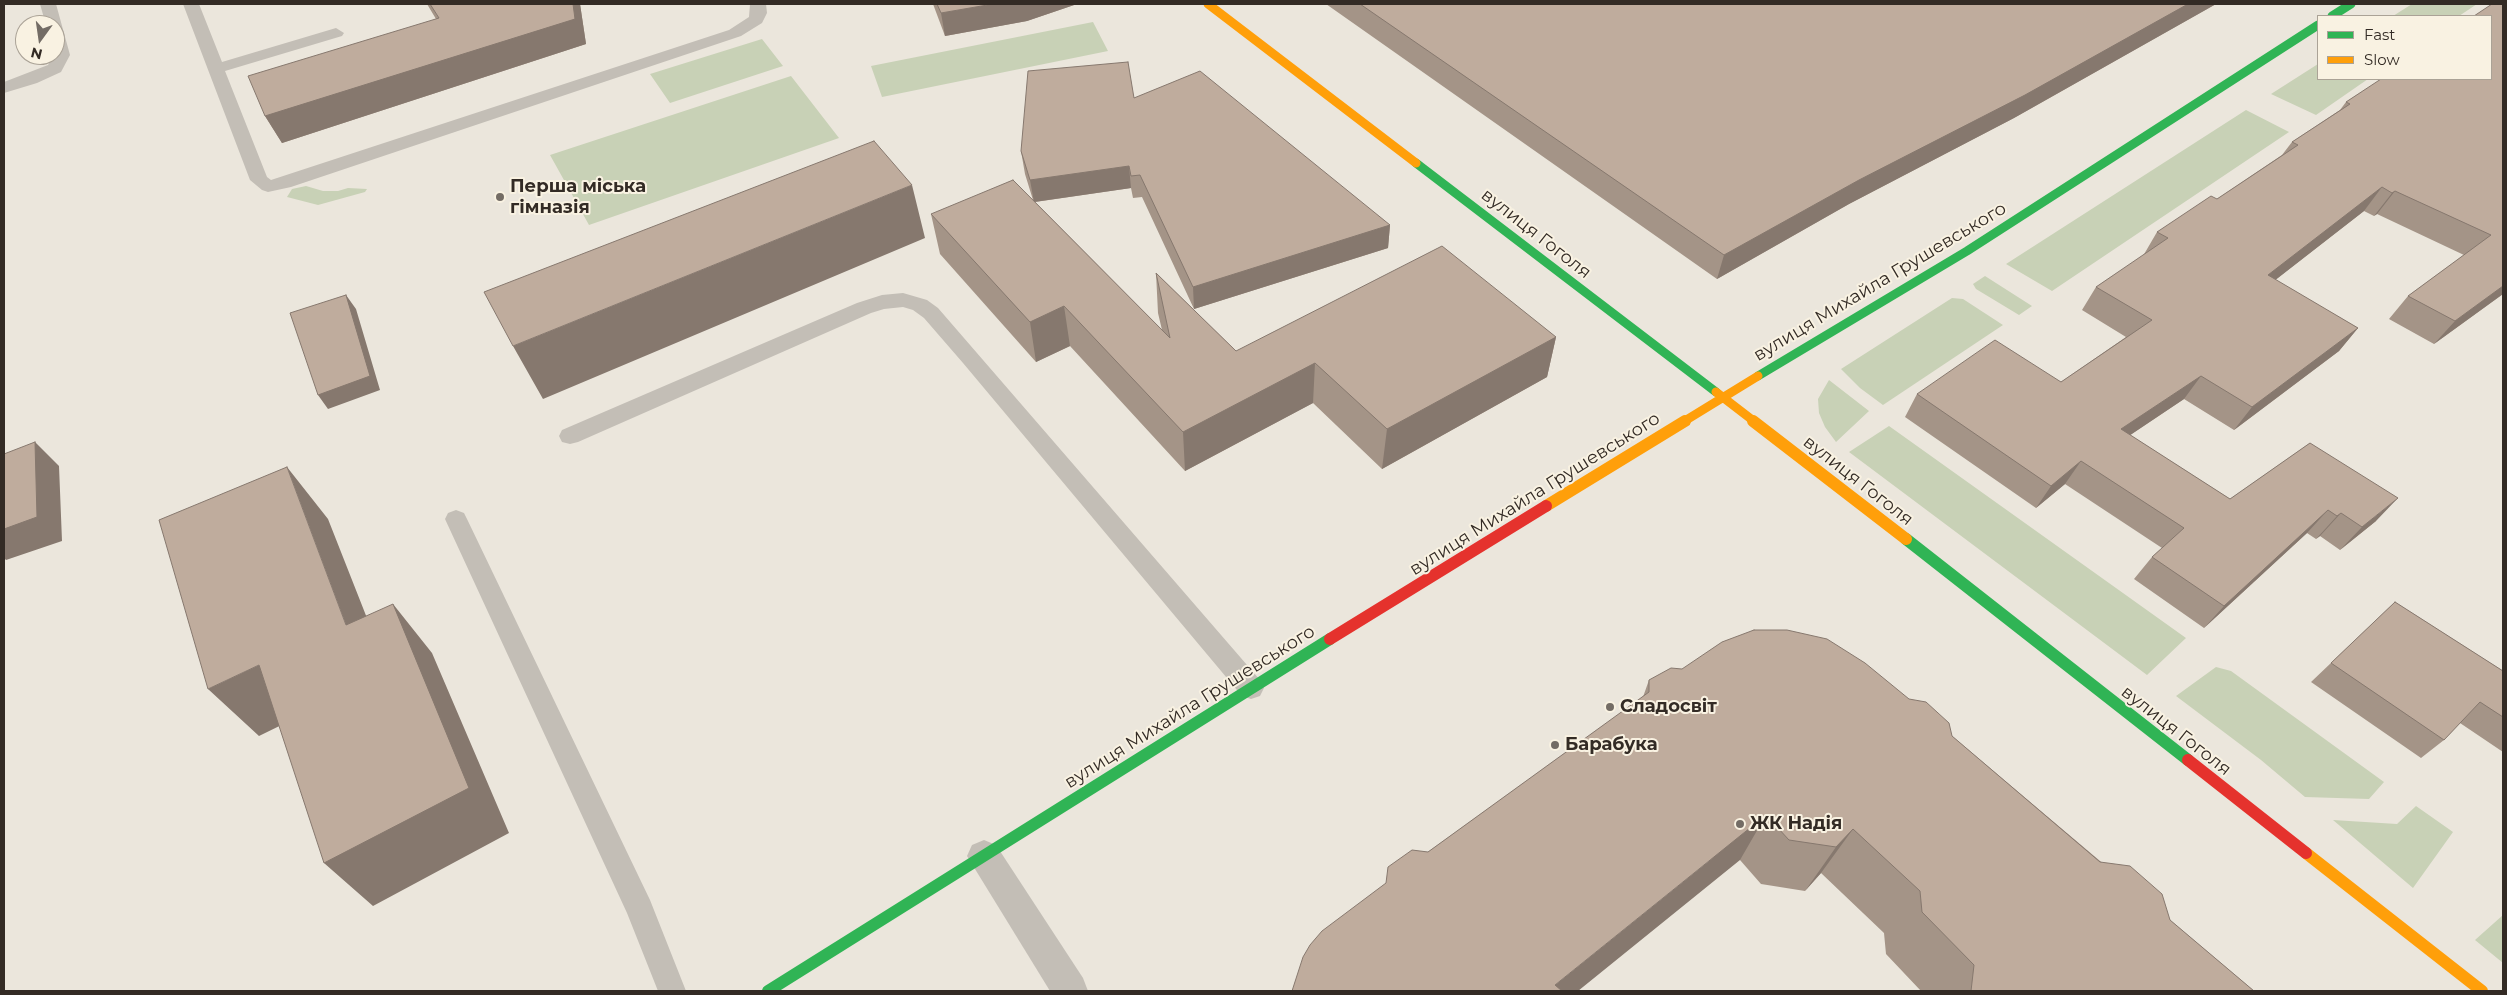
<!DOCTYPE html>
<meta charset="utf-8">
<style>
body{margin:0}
#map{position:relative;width:2507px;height:995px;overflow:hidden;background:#ebe6dc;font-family:Montserrat,sans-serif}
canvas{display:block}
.frame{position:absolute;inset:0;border:5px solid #332b25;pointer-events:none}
.legend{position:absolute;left:2317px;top:15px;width:175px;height:65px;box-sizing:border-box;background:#f9f2e2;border:1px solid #aaa296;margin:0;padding:6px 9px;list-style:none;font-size:15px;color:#332b25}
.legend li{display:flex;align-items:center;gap:10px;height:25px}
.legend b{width:25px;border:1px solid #aaa296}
.north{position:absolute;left:15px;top:15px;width:50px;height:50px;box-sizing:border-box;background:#f9f2e2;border:1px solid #aaa296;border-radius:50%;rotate:194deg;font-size:14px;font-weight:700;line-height:20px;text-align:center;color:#332b25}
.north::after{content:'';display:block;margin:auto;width:18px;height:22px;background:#736c65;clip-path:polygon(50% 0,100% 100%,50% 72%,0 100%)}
</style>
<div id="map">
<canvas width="2507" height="995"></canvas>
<div class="frame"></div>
<ul class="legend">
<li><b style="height:6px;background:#30b455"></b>Fast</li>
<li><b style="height:6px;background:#ff9f0a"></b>Slow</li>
</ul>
<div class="north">N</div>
</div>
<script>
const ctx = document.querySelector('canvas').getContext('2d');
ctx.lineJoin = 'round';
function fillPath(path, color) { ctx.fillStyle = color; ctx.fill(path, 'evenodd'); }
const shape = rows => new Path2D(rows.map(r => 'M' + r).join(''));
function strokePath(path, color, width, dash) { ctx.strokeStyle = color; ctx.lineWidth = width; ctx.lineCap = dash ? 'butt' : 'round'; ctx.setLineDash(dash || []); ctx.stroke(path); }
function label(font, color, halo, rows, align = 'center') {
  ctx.font = font + ' Montserrat,sans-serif'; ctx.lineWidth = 4; ctx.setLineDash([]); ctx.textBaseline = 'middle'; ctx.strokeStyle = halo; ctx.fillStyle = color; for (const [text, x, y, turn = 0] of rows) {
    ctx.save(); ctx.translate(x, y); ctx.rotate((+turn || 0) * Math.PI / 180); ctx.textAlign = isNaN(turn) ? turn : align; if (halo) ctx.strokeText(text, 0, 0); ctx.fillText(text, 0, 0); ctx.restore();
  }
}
fillPath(shape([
 [2412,4,2477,4,2459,16,2393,16],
 [1093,22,1108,51,882,97,871,66],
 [762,39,783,66,670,103,650,74],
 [2318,64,2318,79,2368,79,2316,115,2271,94],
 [791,76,839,138,589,225,550,155],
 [2246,110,2289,132,2052,291,2006,264],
 [306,186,323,191,338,191,348,188,367,189,365,192,318,205,287,197,292,189],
 [1985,276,2032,306,2019,315,1976,289,1973,284],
 [1952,298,1963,299,2003,325,1883,405,1860,388,1841,369],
 [1829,380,1869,411,1836,442,1825,427,1819,413,1818,399],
 [1889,426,2186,638,2147,675,1849,452],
 [2216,667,2231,671,2384,782,2369,799,2305,797,2261,760,2176,696],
 [2416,806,2453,832,2413,888,2333,820,2397,824],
 [2503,915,2503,963,2475,940]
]), '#c8d1b6');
fillPath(shape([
 [40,4,56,4,70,55,61,72,37,83,4,93,4,82,48,65,55,55,55,25,46,25,40,4],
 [183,4,199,4,222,62,336,28,344,33,342,36,225,71,267,177,271,180,729,30,749,17,750,4,766,4,767,13,762,23,741,36,291,187,268,192,262,190,250,180,183,4],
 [903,293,927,300,938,308,1260,680,1264,688,1260,696,1251,699,1242,696,963,363,924,318,913,310,903,307,884,309,871,313,578,442,570,444,562,442,559,436,562,430,857,303,882,295,903,293],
 [456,510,464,513,467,519,650,900,686,991,658,991,627,913,445,519,448,513,456,510]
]), '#c3beb6');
fillPath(shape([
 [984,840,996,845,1083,978,1088,991,1050,991,967,856,972,845,984,840]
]), '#c3beb6');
strokePath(shape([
 [2332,16,2351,4],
 [1416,163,1716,392],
 [1758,376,1967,251,2318,25]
]), '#30b455', 9);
strokePath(shape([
 [1906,539,2188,760],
 [768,991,1330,639]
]), '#30b455', 12);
strokePath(shape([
 [1208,4,1416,163],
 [1716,392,1755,422],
 [1683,422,1758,376]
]), '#ff9f0a', 9);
strokePath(shape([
 [1753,421,1906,539],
 [1546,506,1685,421],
 [2306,853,2482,991]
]), '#ff9f0a', 12);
strokePath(shape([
 [1330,639,1546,506],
 [2188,760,2306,853]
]), '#e5322d', 12);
fillPath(shape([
 [427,4,580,4,586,44,282,143,265,116,436,19],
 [933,4,1077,4,1027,21,945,36],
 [1326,4,2216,4,2014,118,1849,204,1717,279],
 [2503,4,2503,294,2434,344,2389,319,2408,296,2464,255,2377,214,2374,216,2364,211,2275,280,2358,328,2339,351,2234,430,2184,399,2130,435,2230,499,2310,443,2376,521,2340,550,2320,536,2316,539,2307,533,2204,628,2134,579,2152,557,2162,548,2065,484,2036,508,1905,417,1917,394,2061,382,2126,337,2082,310,2096,287,2143,256,2157,232,2217,199,2282,155,2292,142,2340,110,2346,102],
 [1134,98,1390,225,1388,248,1194,309,1142,197,1133,198,1131,188,1035,202,1162,330,1158,313,1156,273,1236,351,1556,337,1547,377,1382,469,1313,403,1185,471,1070,346,1036,362,940,254,931,214,1033,200,1025,174,1021,151],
 [2395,602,2503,671,2503,752,2460,723,2444,740,2421,758,2311,682],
 [1649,680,1952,736,2254,991,1921,991,1886,954,1884,933,1821,873,1805,891,1761,884,1740,860,1428,852,1643,697]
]), '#a49487');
fillPath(shape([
 [573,4,580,4,586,44,282,143,265,116],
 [993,4,1077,4,1027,21,945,36,941,13],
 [2188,4,2216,4,2014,118,1849,204,1717,279,1724,255,1859,180],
 [1129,166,1131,188,1034,202,1030,180],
 [912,185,925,238,543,399,513,346],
 [2382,187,2364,211,2251,299,2268,275],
 [2395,191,2377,214,2374,216,2392,193],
 [1390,225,1388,248,1194,309,1193,287],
 [2503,286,2503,294,2434,344,2455,321],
 [346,295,356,309,380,390,328,409,318,395],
 [1064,306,1070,346,1036,362,1030,322],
 [2358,328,2339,351,2234,430,2252,407],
 [1556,337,1547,377,1382,469,1387,429],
 [1315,363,1313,403,1185,471,1183,432],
 [2201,376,2184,399,2105,452,2121,429],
 [35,442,59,466,62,541,6,560,4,558,4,529],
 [2081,461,2065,484,2036,508,2051,486],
 [287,467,328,519,389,674,346,625],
 [2398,498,2376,521,2340,550,2362,527],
 [2328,510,2307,533,2204,628,2224,606],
 [2341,513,2320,536,2316,539,2337,516],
 [393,604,432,653,509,833,373,906,324,863],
 [259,665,306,713,259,736,208,689],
 [1766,815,1740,860,1578,991,1552,991,1555,985],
 [1853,829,1821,873,1805,891,1836,847]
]), '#86786e');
const building = shape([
 [430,4,573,4,575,19,265,116,248,76,439,18,430,4],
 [937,4,993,4,941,13,937,4],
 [1360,4,2188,4,2025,95,1859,180,1724,255,1360,4],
 [2492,4,2503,4,2503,286,2455,321,2408,296,2491,235,2395,191,2392,193,2382,187,2268,275,2358,328,2252,407,2201,376,2121,429,2230,499,2310,443,2398,498,2362,527,2341,513,2337,516,2328,510,2224,606,2152,557,2184,528,2081,461,2051,486,1917,394,1995,340,2061,382,2152,320,2096,287,2168,238,2157,232,2211,196,2217,199,2298,145,2292,142,2350,104,2346,102,2381,79,2491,79,2491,16,2474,16,2492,4],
 [1128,62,1134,98,1200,71,1390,225,1193,287,1140,175,1131,176,1129,166,1030,180,1021,151,1028,71,1128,62],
 [874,141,912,185,513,346,484,292,874,141],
 [1013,180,1170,338,1156,273,1236,351,1442,246,1556,337,1387,429,1315,363,1183,432,1064,306,1030,322,931,214,1013,180],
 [346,295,370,376,318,395,290,313,346,295],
 [35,442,37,517,4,529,4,454,35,442],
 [287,467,346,625,393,604,469,788,324,863,259,665,208,689,159,520,287,467],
 [2395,602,2503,671,2503,717,2480,702,2444,740,2331,663,2395,602],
 [1754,630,1787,630,1827,639,1865,663,1909,699,1926,702,1949,723,1952,736,2100,862,2130,866,2162,894,2170,920,2254,991,1971,991,1974,965,1922,912,1920,891,1853,829,1836,847,1789,840,1766,815,1555,985,1562,991,1292,991,1303,957,1310,945,1322,931,1386,883,1388,867,1412,850,1428,852,1649,692,1649,680,1671,668,1682,669,1722,642,1754,630]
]);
fillPath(building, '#bfac9d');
strokePath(building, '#86786e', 1);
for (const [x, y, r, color] of [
 [500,197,5,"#736c65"],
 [1610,707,5,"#736c65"],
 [1555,745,5,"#736c65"],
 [1740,824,5,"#736c65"]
]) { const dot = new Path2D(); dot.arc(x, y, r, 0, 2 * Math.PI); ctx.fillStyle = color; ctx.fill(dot); strokePath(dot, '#f9f2e2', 2); }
label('bold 18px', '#332b25', '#f9f2e2', [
 ["Перша міська",510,187],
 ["гімназія",510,208],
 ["Сладосвіт",1620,707],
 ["Барабука",1565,745],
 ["ЖК Надія",1750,824]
], 'left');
label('18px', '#332b25', '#f9f2e2', [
 ["вулиця Гоголя",1536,234,38],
 ["вулиця Михайла Грушевського",1880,282,-31],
 ["вулиця Гоголя",1858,481,38],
 ["вулиця Михайла Грушевського",1535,494,-32],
 ["вулиця Михайла Грушевського",1190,707,-32],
 ["вулиця Гоголя",2176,731,38]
]);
</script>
